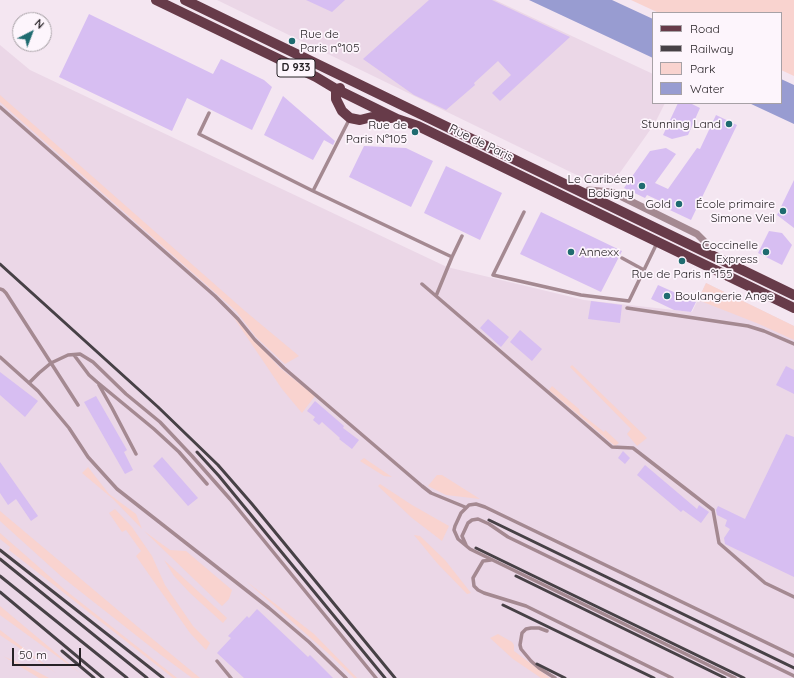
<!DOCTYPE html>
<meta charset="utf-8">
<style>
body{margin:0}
#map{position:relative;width:794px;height:678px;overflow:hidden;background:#f4e6f1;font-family:Quicksand,sans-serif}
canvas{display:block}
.legend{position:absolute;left:652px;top:12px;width:130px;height:92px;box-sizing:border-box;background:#fdf5fc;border:1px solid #a7a1a6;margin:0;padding:5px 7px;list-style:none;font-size:12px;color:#272226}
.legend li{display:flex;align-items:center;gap:8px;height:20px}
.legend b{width:20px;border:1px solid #a7a1a6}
.north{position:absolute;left:12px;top:12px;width:40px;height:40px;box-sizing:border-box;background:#fdf5fc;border:1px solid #a7a1a6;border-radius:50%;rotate:42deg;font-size:11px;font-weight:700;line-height:16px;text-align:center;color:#272226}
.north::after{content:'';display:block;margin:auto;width:14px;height:18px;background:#1f6b70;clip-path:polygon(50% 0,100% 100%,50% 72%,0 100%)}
.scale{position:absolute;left:12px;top:648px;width:69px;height:18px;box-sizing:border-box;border:2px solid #272226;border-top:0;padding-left:5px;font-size:12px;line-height:14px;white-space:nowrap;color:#272226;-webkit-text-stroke:3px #fdf5fc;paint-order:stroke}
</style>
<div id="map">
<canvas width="794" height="678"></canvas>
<ul class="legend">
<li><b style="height:5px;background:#673b49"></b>Road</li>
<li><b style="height:5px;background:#474146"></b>Railway</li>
<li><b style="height:11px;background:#f9d3cf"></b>Park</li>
<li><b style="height:11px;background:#989cd1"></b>Water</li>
</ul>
<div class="north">N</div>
<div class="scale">50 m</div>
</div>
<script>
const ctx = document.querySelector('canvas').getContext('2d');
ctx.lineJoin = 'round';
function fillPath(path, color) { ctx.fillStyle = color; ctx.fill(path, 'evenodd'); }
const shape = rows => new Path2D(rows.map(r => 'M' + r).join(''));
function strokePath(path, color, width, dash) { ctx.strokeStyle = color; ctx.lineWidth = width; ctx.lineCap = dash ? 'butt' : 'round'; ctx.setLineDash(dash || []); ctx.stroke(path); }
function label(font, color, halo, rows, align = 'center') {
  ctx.font = font + ' Quicksand,sans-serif'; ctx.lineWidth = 3.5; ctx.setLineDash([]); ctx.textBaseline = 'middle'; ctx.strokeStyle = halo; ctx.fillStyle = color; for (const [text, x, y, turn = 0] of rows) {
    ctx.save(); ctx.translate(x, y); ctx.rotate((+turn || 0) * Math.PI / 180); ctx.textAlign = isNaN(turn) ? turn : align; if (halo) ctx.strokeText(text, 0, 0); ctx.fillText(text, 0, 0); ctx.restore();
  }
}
fillPath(shape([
 [217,0,495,0,653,74,653,103,665,103,655,123,612,184,589,181],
 [0,45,30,70,447,267,584,300,692,312,706,283,794,326,794,678,0,678]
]), '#ebd7e7');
fillPath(shape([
 [631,0,794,0,794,76,781,70,781,13,659,13],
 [0,95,245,311,299,356,285,364,256,337,236,311,0,102],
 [706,283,794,326,794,340,759,324,698,300],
 [232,315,280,368,315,396,302,413,282,389],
 [572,365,647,438,637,446,627,434,631,429,570,367],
 [552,386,579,409,580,413,604,432,605,430,619,443,615,446,549,390],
 [364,458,392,477,384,476,360,461],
 [88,467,109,494,136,514,142,529,113,499,82,473],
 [437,475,442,475,480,499,446,495,428,486],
 [380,484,412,505,449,526,442,541,412,518,378,486],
 [115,509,132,527,152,556,165,585,193,626,210,643,206,650,190,633,136,556,141,551,126,530,122,532,109,513],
 [0,511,138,627,200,678,192,678,161,655,62,577,0,521],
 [144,531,170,550,186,551,232,590,229,599,222,606],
 [0,533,65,590,177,678,173,678,9,550,10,547,0,539],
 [414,535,420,536,445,560,471,593,467,594,437,563],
 [164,560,227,618,223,623,190,593,174,576],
 [246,581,314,634,357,678,354,678,330,655],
 [0,606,6,611,80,673,0,615],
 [0,630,56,673,0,635],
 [498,634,512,642,514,645,514,651,550,678,541,678,513,659,490,638],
 [3,656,32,669,49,678,39,678]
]), '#f9d3cf');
fillPath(shape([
 [529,0,612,0,653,19,653,58],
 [781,79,794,85,794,124,749,103,781,103]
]), '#989cd1');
fillPath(shape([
 [306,0,345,0,332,12],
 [429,0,492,0,570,37,500,101,492,93,511,75,498,61,474,83,475,85,446,110,414,95,363,59],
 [89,14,213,74,221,59,264,80,272,87,252,130,187,98,172,131,59,77],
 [283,96,335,141,333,145,324,140,313,160,264,135],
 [678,103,690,103,700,108,688,135,672,139,663,135],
 [716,115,737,125,691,220,657,204,660,201,647,195,645,198,624,188,650,151,666,148,676,154,655,183,668,189,697,148,700,149],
 [364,146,406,148,433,161,411,207,349,177],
 [446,166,502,193,480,240,424,213],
 [794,180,794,228,777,215],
 [541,212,622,251,601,292,520,254],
 [769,231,782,233,792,245,782,265,758,253],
 [658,285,696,302,691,312,674,310,651,299],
 [591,301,622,305,620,323,588,319],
 [488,319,509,337,501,347,480,328],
 [520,330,542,349,532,361,510,342],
 [786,366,794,370,794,394,776,385],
 [0,372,38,401,25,417,0,395],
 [96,396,127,450,124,452,133,470,125,474,84,402],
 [315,401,344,426,343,428,359,440,352,449,339,439,340,438,322,422,319,425,313,420,315,417,307,411],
 [786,434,794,437,794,577,725,544,724,538,730,529,725,526,727,520,717,515,716,510,718,506,745,519],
 [623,451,630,458,625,464,618,458],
 [162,457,198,498,188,506,153,466],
 [0,462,38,516,31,521,16,499,8,505,0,493],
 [645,465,697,509,699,505,709,512,701,523,683,510,681,512,637,475],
 [257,609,308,657,310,655,333,678,244,678,217,653,231,638,228,636,247,616,249,618]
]), '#d7bef2');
strokePath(shape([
 [0,107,215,296,238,319,255,340,284,368,422,486,431,493,465,507],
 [209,113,199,134,313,191],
 [350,118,313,191,452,257,462,236],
 [524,212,493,275,581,295,629,301,657,243],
 [622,258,644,270],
 [422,284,612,447,633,448,713,510,719,543,765,583,794,597],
 [0,289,3,290,6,293,78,405],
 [436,296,452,257],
 [627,308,748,326,764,331,794,344],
 [74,355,89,375,97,382,154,429,179,452,207,484],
 [0,357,38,391,69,428,88,457,117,489,269,608,309,642,346,678],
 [29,383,39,373,51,363,68,355,80,354,93,362,126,394,160,422,192,456,230,499,376,678],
 [99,385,112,408,136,454],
 [466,545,462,536,468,523,472,520,478,519,489,524,508,537,794,676],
 [491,560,483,561,473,578,474,586,478,590,484,593,526,606,672,678],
 [547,631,539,628,531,628,526,629,522,633,520,645,521,649,531,661,539,668,555,678],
 [217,661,231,678],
 [735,678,470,549,458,539,454,530,455,526,461,513,469,505,476,504,485,507,794,656]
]), '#a48991', 3.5);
strokePath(shape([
 [589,190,612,192,697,234,707,244,703,251]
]), '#a48991', 7);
strokePath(shape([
 [156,0,316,77,336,89,397,119,418,126,794,308],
 [185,0,794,295],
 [340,88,336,89,336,99,342,111,350,118,360,120,372,117,391,118]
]), '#673b49', 10);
strokePath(shape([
 [0,264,158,407,218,465,252,504,395,678],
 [197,452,219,476,385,678],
 [489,520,794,668],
 [476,548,744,678],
 [0,550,163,678],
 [0,559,147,678],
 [0,576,127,678],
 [516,576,725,678],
 [0,592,103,678],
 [503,605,654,678],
 [62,651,94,678],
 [537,664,565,678]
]), '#474146', 3);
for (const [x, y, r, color] of [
 [292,41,4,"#1f6b70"],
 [729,124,4,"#1f6b70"],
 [415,132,4,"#1f6b70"],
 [642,186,4,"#1f6b70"],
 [679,204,4,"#1f6b70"],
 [783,211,4,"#1f6b70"],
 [571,252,4,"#1f6b70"],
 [766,252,4,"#1f6b70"],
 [682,261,4,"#1f6b70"],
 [667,296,4,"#1f6b70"]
]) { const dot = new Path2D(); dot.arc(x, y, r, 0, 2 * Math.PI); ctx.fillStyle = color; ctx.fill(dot); strokePath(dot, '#fdf5fc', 1.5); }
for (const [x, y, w] of [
 [296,68,38]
]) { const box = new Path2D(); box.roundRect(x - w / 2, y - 9, w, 18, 3); ctx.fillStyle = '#fdf5fc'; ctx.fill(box); strokePath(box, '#272226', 1); }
label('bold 11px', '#272226', null, [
 ["D 933",296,68]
]);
label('12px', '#272226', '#fdf5fc', [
 ["Rue de",300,34,"left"],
 ["Paris n°105",300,48,"left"],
 ["Stunning Land",721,124],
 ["Rue de",407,125],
 ["Paris N°105",407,139],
 ["Le Caribéen",634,179],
 ["Bobigny",634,193],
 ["Gold",671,204],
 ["École primaire",775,204],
 ["Simone Veil",775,218],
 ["Coccinelle",758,245],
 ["Express",758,259],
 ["Annexx",579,252,"left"],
 ["Rue de Paris n°155",682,274,"center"],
 ["Boulangerie Ange",675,296,"left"]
], 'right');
label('12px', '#272226', '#fdf5fc', [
 ["Rue de Paris",481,143,26]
]);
</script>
